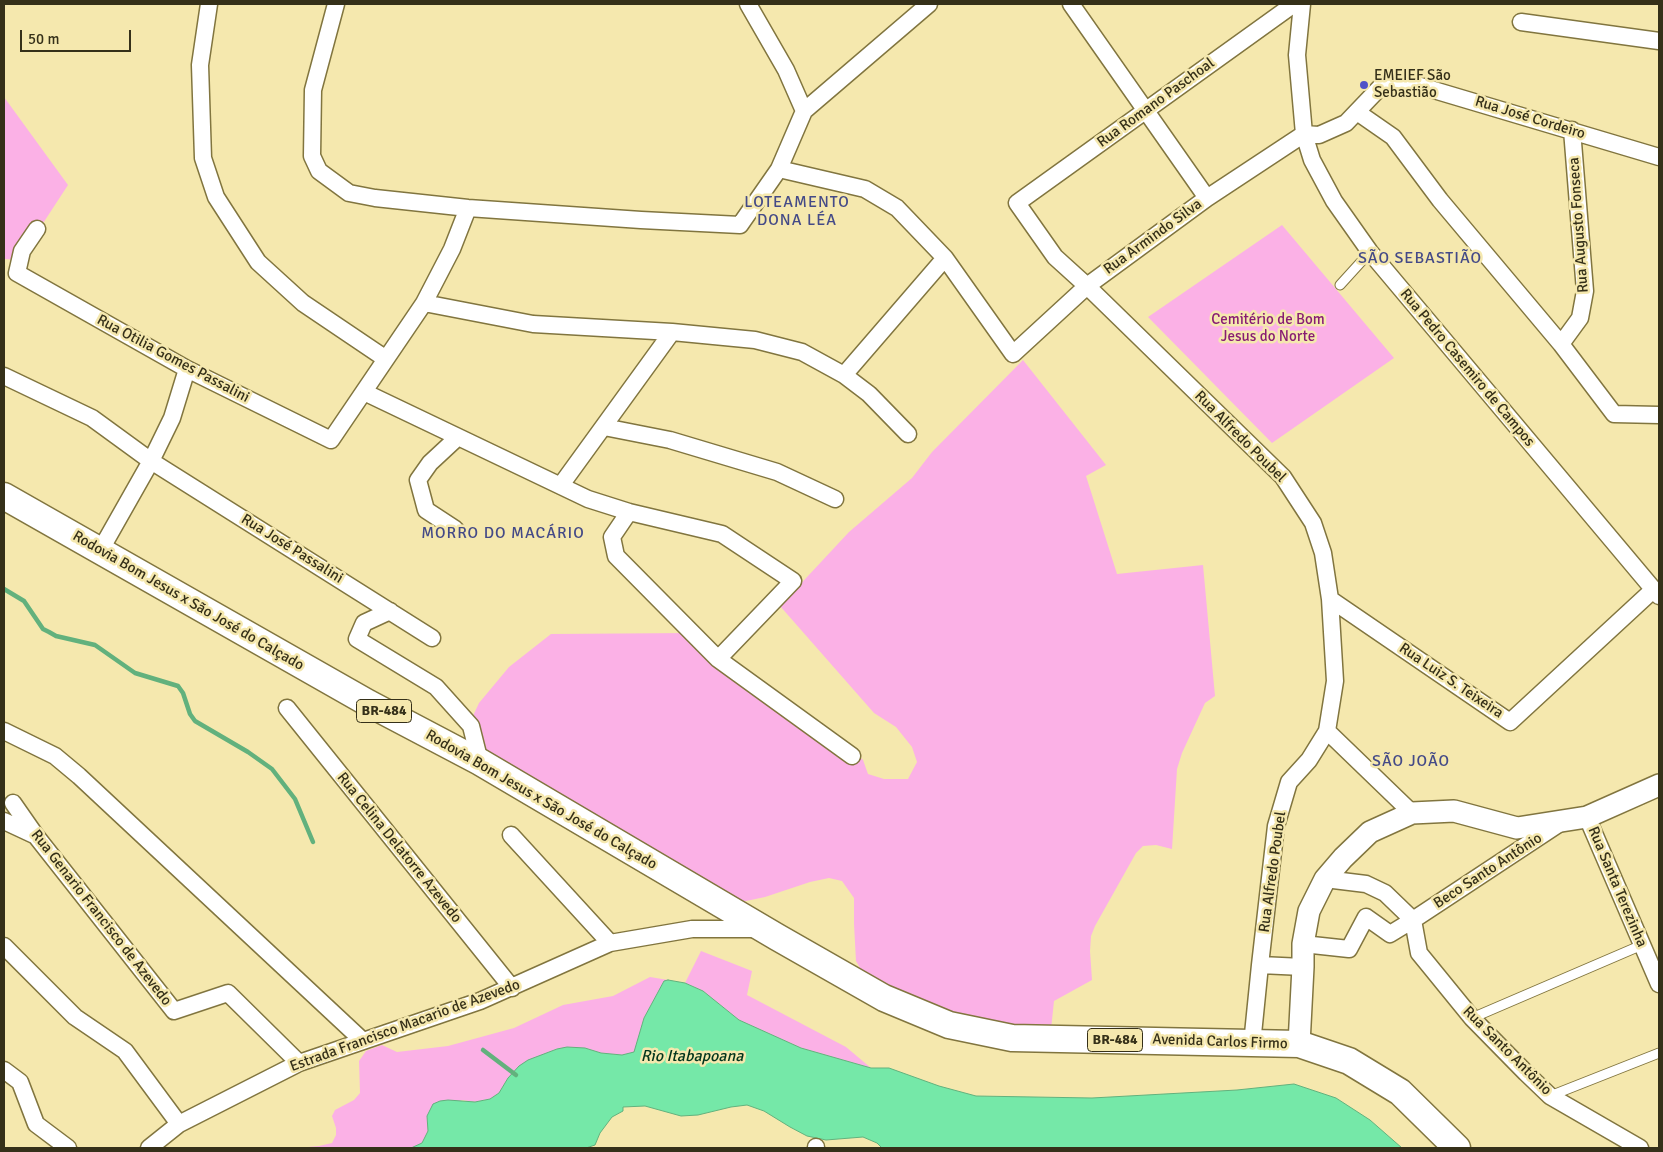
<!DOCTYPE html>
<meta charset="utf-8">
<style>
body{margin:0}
#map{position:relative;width:1663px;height:1152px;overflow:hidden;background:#f5e8ae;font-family:Signika,sans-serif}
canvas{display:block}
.frame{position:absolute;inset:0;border:5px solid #353019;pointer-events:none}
.scale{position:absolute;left:20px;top:30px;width:111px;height:22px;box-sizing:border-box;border:2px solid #353019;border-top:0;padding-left:6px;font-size:15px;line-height:18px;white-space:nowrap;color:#353019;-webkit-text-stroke:4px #f5e8ae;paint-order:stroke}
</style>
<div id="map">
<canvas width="1663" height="1152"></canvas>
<div class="frame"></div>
<div class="scale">50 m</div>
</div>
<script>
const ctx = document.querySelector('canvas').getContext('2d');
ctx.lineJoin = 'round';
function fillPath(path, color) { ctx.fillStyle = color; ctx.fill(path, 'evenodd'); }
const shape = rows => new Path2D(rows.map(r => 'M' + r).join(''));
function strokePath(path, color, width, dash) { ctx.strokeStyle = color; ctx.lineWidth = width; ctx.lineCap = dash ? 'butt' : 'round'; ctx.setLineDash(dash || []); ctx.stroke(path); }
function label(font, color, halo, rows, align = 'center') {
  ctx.font = font + ' Signika,sans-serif'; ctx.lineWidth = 5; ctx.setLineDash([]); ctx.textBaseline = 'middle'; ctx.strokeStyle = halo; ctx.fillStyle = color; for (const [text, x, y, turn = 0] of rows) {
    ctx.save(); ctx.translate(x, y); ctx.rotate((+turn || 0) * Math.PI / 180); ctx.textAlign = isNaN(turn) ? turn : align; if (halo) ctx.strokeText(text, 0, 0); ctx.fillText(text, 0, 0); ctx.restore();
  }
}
fillPath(shape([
 [4,97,68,185,19,260,4,259],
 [1282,225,1394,358,1272,443,1148,317],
 [1023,360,1106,465,1086,476,1117,574,1203,565,1215,696,1205,703,1182,753,1177,769,1172,849,1156,845,1143,846,1136,853,1095,926,1091,936,1090,951,1092,980,1054,1001,1050,1039,874,992,856,961,854,924,854,898,842,881,829,878,810,882,765,897,732,904,469,749,464,735,479,703,509,667,551,634,692,633,846,745,863,760,868,774,884,779,908,779,917,762,912,747,896,727,874,713,780,606,849,532,912,478,932,452],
 [701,951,752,971,747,995,846,1047,871,1068,801,1048,739,1020,703,991,685,983],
 [650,977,668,980,664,982,644,1018,635,1052,622,1055,601,1053,585,1048,557,1049,543,1055,508,1078,499,1093,490,1099,475,1102,462,1100,427,1116,428,1131,422,1143,411,1148,297,1148,319,1146,332,1143,336,1135,336,1128,332,1116,335,1110,354,1100,360,1093,359,1061,366,1051,382,1045,397,1052,448,1046,514,1028,563,1005,613,996]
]), '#fbb1e6');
const water = shape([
 [668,980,685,983,703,991,739,1020,801,1048,871,1068,889,1068,939,1086,976,1096,1092,1098,1237,1090,1294,1084,1336,1098,1370,1120,1402,1148,882,1148,877,1143,863,1137,826,1140,807,1136,790,1127,764,1111,747,1105,731,1107,698,1115,681,1116,645,1106,623,1107,623,1111,612,1117,600,1133,595,1145,586,1148,411,1148,422,1143,428,1131,427,1116,433,1104,440,1101,448,1100,475,1102,490,1099,499,1093,508,1078,519,1066,528,1060,557,1049,567,1047,585,1048,601,1053,622,1055,634,1052,644,1018,664,981,668,980]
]);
fillPath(water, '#75e8a8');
strokePath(water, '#62b17d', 1);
strokePath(shape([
 [4,589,24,601,43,629,49,632,56,636,95,645,135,673,178,686,183,693,190,714,195,721,248,752,272,769,295,799,313,842],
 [483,1050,516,1075]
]), '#62b17d', 4.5);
const service = shape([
 [1340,285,1370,252],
 [1472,1018,1642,945],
 [1550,1096,1659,1053]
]);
const minor = shape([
 [209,4,200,65,203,158,216,197,258,262,303,303,386,359],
 [336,4,313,90,312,156,319,171,349,193,375,198,468,208,641,220,740,225,779,169,804,111,929,4],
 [748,4,786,70,804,111],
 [1071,4,1207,198],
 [1302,4,1297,55,1304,134,1312,160,1334,201,1370,252,1659,596],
 [1521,22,1659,41],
 [1357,112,1393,137,1440,200,1561,344,1614,414,1659,415],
 [1304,134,1319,135,1346,123,1390,77,1659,157],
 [779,169,865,189,897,208,945,258,1013,354,1087,286,1207,198,1304,134],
 [37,229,22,251,17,273,187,369,331,440,424,303,452,249,468,208],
 [424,303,533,324,672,332,755,340,802,352,844,375,869,394,908,434],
 [1561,344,1580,318,1585,291,1572,130],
 [844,375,945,258],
 [4,376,92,418,151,461,432,638],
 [364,392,588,499,629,512,722,534,793,581,718,659],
 [604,427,670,440,777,472,835,499],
 [561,485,672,332],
 [629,512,612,537,616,556,718,659,852,756],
 [455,529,426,510,418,480,430,463,458,437],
 [100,551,151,461,172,418,187,369],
 [1330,599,1510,722,1653,590],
 [390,611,364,623,357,639,436,687,471,726,480,762],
 [287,708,512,988],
 [4,731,55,756,79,776,363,1041],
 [1327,731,1412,813],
 [13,803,36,836,174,1011,228,993,299,1063],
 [1587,817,1659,984],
 [4,821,34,835],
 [511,835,610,943],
 [1325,879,1366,884,1385,893,1413,920,1419,953,1428,964,1472,1018,1526,1073,1550,1096,1640,1148],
 [1303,944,1349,949,1366,917,1390,934,1413,920,1560,823],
 [4,946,75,1017,125,1051,179,1124],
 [1260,965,1303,967],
 [1252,1044,1260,965,1276,826,1289,782,1309,760,1327,731,1335,681,1330,599,1323,553,1313,523,1283,477,1087,286,1055,257,1017,203,1294,4],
 [4,1070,20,1082,36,1124,68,1148],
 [149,1148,179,1124,299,1063,480,1001,610,943,692,929,759,929],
 [816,1148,816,1147]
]);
const tertiary = shape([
 [1299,1044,1303,967,1303,944,1309,911,1325,879,1343,858,1370,832,1412,813,1454,811,1517,828,1587,817,1659,785]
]);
const primary = shape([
 [4,496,368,703,480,762,777,937,884,998,949,1025,1012,1038,1299,1044,1349,1061,1400,1092,1457,1148]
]);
strokePath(service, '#81753f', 11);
strokePath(minor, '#81753f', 19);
strokePath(tertiary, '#81753f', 24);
strokePath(primary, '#81753f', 29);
strokePath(service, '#fff', 9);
strokePath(minor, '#fff', 16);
strokePath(tertiary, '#fff', 21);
strokePath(primary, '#fff', 26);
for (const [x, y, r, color] of [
 [1364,85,5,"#5051c8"]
]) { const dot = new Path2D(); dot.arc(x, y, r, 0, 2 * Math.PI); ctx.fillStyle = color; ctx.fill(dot); strokePath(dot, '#f5e8ae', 2); }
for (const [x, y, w] of [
 [384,711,55],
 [1115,1040,55]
]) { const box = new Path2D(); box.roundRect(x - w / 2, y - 11.5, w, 23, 4); ctx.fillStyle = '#f5e8ae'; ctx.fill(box); strokePath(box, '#353019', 1); }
label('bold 14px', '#353019', null, [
 ["BR-484",384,711],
 ["BR-484",1115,1040]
]);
label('15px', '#353019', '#f5e8ae', [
 ["EMEIEF São",1374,76],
 ["Sebastião",1374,93]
], 'left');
label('15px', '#353019', '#f5e8ae', [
 ["Rua Romano Paschoal",1156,103,-36],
 ["Rua José Cordeiro",1530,118,17],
 ["Rua Augusto Fonseca",1579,225,-94],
 ["Rua Armindo Silva",1153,237,-36],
 ["Rua Otilia Gomes Passalini",173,359,28],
 ["Rua Pedro Casemiro de Campos",1467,368,50],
 ["Rua Alfredo Poubel",1240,437,45],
 ["Rua José Passalini",292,549,32],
 ["Rodovia Bom Jesus x São José do Calçado",188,601,30],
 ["Rua Luiz S. Teixeira",1451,681,34],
 ["Rodovia Bom Jesus x São José do Calçado",541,800,30],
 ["Rua Celina Delatorre Azevedo",399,848,51],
 ["Beco Santo Antônio",1488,871,-33],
 ["Rua Alfredo Poubel",1273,872,-82],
 ["Rua Santa Terezinha",1617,887,67],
 ["Rua Genario Francisco de Azevedo",101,918,52],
 ["Estrada Francisco Macario de Azevedo",405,1026,-20],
 ["Avenida Carlos Firmo",1220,1042,2],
 ["Rua Santo Antônio",1507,1051,45]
]);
label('15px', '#881c73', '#f5e8ae', [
 ["Cemitério de Bom",1268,320],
 ["Jesus do Norte",1268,337]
]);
ctx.letterSpacing = '1px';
label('16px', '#444a87', '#f5e8ae', [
 ["LOTEAMENTO",797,203],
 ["DONA LÉA",797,221],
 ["SÃO SEBASTIÃO",1420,259],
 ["MORRO DO MACÁRIO",503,534],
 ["SÃO JOÃO",1411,762]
]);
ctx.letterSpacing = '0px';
label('italic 16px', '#00341c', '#f5e8ae', [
 ["Rio Itabapoana",692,1057]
]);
</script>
